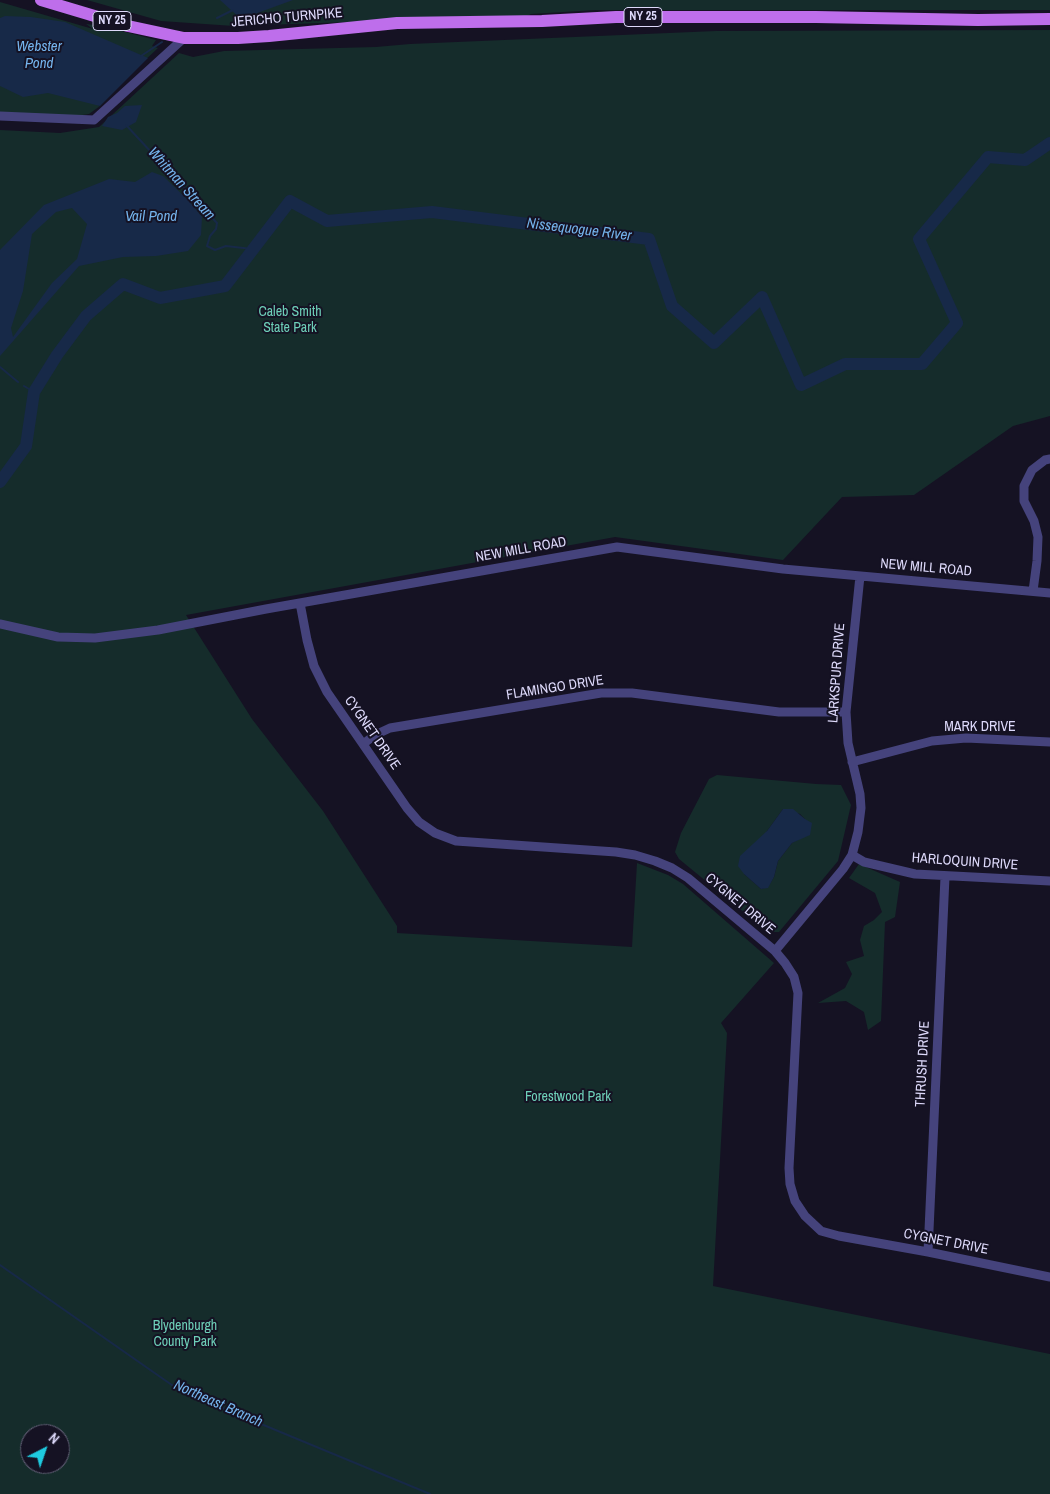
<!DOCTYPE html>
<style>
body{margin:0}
#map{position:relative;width:1050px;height:1494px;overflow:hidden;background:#151223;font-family:"Archivo Narrow",sans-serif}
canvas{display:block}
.north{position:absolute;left:20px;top:1424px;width:50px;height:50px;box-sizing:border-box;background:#151223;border:1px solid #656279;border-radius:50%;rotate:41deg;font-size:14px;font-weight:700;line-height:20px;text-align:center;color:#ddd9fa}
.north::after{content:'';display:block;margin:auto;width:18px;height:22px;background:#1ecbe0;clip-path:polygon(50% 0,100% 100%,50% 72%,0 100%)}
</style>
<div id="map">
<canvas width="1050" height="1494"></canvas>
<div class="north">N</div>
</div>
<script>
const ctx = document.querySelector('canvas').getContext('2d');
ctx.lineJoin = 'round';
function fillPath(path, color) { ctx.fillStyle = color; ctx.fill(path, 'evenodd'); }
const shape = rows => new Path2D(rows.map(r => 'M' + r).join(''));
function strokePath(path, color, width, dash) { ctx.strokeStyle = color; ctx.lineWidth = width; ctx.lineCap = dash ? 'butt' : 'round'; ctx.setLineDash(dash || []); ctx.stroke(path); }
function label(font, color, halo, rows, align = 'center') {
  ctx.font = font + ' "Archivo Narrow",sans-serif'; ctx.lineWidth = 4; ctx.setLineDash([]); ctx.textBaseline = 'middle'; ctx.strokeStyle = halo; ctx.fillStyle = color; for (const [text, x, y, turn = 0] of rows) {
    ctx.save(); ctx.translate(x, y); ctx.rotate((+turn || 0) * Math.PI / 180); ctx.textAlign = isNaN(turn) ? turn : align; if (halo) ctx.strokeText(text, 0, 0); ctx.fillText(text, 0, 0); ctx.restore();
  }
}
fillPath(shape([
 [87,0,1050,0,1050,10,596,10,531,14,527,16,234,26,161,21],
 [0,2,93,29,86,24,102,26,156,40,152,46,158,48,98,105,100,106,89,114,63,118,0,114],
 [1050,30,1050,416,1013,426,914,495,842,497,783,560,615,537,186,615,252,719,323,811,397,926,397,933,632,947,637,863,668,875,683,884,774,963,721,1023,727,1033,713,1286,1050,1354,1050,1494,0,1494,0,130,60,133,99,127,179,53,193,57,224,51,376,47,410,44,716,31],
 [30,1434,60,1434,60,1464,30,1464],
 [717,775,816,784,841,785,851,805,838,861,779,932,772,932,757,923,679,859,675,852,681,833,709,779],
 [783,809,800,814,805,819,803,837,792,843,778,861,774,877,768,887,761,889,744,874,767,831],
 [859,864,900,882,895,917,885,922,881,1021,868,1030,864,1012,846,1001,818,1003,845,988,852,974,846,962,864,956,860,940,864,926,874,920,882,912,875,893,849,878]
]), '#152c2b');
fillPath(shape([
 [220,0,293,0,241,19],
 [5,16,31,17,65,22,148,58,100,106,48,93,23,97,0,86,0,18],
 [142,105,136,122,122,130,102,126,108,117,117,113,125,106],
 [152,172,163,176,189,201,202,217,201,235,188,251,156,256,123,257,79,266,0,356,0,250,44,205,109,179,135,182],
 [72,208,87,224,77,259,52,283,13,337,11,328,23,291,32,234,56,212],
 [783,809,793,809,805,819,812,823,810,835,792,843,778,861,774,877,768,888,761,889,744,874,738,866,740,856,767,831]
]), '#172948');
strokePath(shape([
 [217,18,233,10],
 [141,56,162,42],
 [126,125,217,223,216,229,210,236,207,246,215,250,226,246,252,249],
 [0,367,18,382],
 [24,386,34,392],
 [0,1265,179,1390,430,1494]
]), '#172948', 2);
strokePath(shape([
 [0,482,26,446,34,392,57,355,86,316,123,284,160,298,225,286,290,201,327,221,432,212,649,239,672,306,714,343,762,297,801,385,845,364,922,364,957,323,919,239,988,157,1025,160,1050,143]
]), '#172948', 12);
strokePath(shape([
 [0,116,94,120,184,38],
 [1033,591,1037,561,1038,537,1034,521,1024,501,1024,486,1032,470,1045,460,1050,459],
 [300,603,307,640,314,666,327,692,407,808,419,822,435,833,456,841,616,852,635,855,655,861,672,868,688,878,775,951,785,963,794,977,798,993,789,1168,790,1184,795,1201,805,1216,821,1231,839,1236,928,1252,1050,1277],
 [0,624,58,637,95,638,158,630,266,609,617,547,783,569,1050,593],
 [363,744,375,735,390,728,601,693,632,693,779,712,846,712],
 [852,762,932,741,966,738,1050,742],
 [852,855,864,862,915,874,1050,881],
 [775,951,843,869,852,855,858,832,861,808,860,794,848,743,846,712,860,576],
 [928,1252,945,877]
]), '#45437c', 9);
strokePath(shape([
 [41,0,128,26,184,38,238,38,269,36,397,23,542,21,616,17,816,17,978,20,1050,19]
]), '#be6eeb', 12);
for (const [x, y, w] of [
 [643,17,38],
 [112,21,38]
]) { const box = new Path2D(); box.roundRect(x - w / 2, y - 9.5, w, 19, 4); ctx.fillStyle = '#151223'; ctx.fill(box); strokePath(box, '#ddd9fa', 1); }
label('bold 12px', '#ddd9fa', null, [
 ["NY 25",643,17],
 ["NY 25",112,21]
]);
label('14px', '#ddd9fa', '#151223', [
 ["JERICHO TURNPIKE",287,18,-5],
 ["NEW MILL ROAD",521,550,-10],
 ["NEW MILL ROAD",926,568,5],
 ["LARKSPUR DRIVE",837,673,-86],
 ["FLAMINGO DRIVE",555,688,-9],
 ["MARK DRIVE",980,727],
 ["CYGNET DRIVE",372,733,55],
 ["HARLOQUIN DRIVE",965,862,4],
 ["CYGNET DRIVE",740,904,40],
 ["THRUSH DRIVE",923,1064,-87],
 ["CYGNET DRIVE",946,1242,11]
]);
label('14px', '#6ed0b9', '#151223', [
 ["Caleb Smith",290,312],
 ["State Park",290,328],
 ["Forestwood Park",568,1097],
 ["Blydenburgh",185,1326],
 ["County Park",185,1342]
]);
label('italic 15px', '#74b3ec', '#151223', [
 ["Webster",39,47],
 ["Pond",39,64],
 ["Whitman Stream",181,184,48],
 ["Vail Pond",151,217],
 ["Nissequogue River",579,230,7],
 ["Northeast Branch",218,1404,24]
]);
</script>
